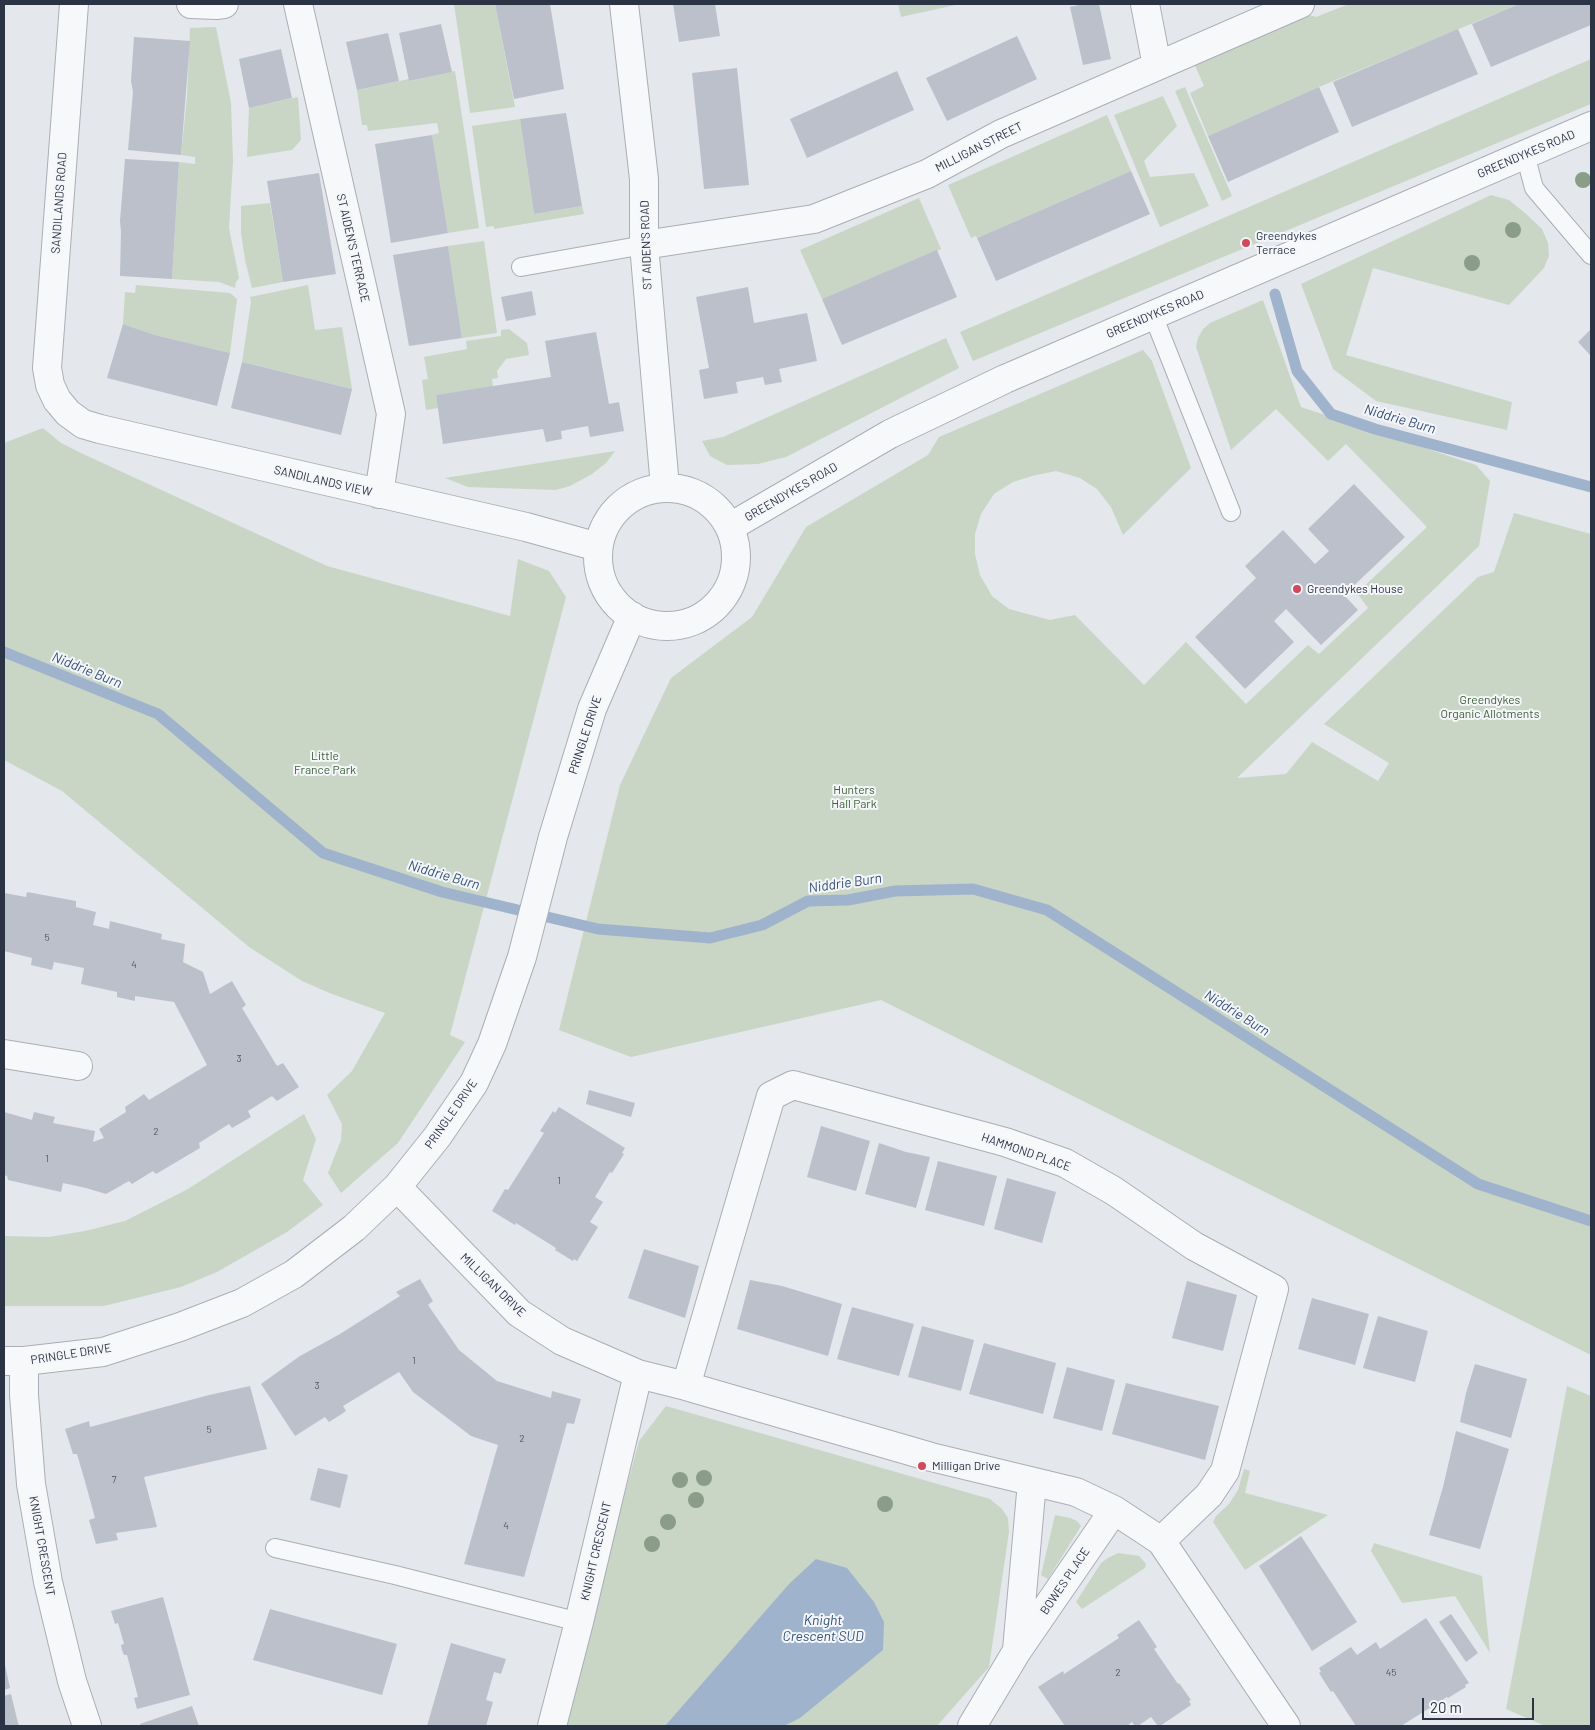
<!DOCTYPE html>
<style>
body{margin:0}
#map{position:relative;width:1595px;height:1730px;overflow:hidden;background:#e4e7ec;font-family:Barlow,sans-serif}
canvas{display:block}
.frame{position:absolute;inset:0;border:5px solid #2b3445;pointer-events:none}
.scale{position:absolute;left:1422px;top:1698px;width:112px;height:22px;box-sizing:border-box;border:2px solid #2b3445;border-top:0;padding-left:6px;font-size:15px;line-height:18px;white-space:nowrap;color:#2b3445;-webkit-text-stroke:4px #f4f6f9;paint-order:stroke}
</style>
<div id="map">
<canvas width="1595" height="1730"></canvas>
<div class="frame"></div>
<div class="scale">20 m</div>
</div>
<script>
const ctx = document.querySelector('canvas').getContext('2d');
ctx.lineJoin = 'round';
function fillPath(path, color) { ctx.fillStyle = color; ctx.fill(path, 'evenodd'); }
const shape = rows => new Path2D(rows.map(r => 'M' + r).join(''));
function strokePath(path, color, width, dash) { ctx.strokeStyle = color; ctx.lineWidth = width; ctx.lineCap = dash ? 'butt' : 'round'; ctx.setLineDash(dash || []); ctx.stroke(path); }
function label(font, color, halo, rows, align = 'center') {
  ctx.font = font + ' Barlow,sans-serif'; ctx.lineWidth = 4; ctx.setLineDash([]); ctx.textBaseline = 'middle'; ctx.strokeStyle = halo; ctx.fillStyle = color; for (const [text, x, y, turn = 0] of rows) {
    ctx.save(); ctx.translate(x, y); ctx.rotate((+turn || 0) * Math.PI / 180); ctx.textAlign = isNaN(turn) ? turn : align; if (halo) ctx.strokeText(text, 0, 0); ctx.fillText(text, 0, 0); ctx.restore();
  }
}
fillPath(shape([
 [454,4,495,4,515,107,470,113],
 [898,4,960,4,901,17],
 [1349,4,1519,4,1319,87,1208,136,1190,93,1204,86,1194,63,1309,15,1316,17],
 [216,27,231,103,233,161,229,228,239,278,236,282,235,288,219,282,172,279,179,162,195,164,195,157,181,155,187,97,190,28],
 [1591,59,1591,104,973,361,960,332],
 [455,71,479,228,448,233,432,135,439,133,437,123,368,131,367,125,362,125,357,90,409,79,410,81],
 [1185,87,1232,196,1222,201,1175,91],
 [1163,96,1177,126,1144,161,1150,177,1194,173,1209,206,1160,227,1114,115],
 [298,97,301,140,292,150,247,157,249,108],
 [1107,115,1131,171,977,238,976,236,971,238,948,185],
 [520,119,534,214,582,206,584,214,494,229,494,226,486,227,472,126],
 [1491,195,1509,200,1525,213,1542,229,1548,243,1549,256,1544,268,1509,305,1373,268,1346,355,1512,402,1507,430,1376,401,1333,369,1301,284],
 [919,198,941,249,822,299,800,250],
 [270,203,283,282,252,288,245,260,241,233,241,206],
 [484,241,497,333,462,338,448,246],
 [136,285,230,293,237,299,230,353,155,335,123,324,125,292,135,293],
 [308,285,315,330,342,327,352,389,242,362,251,302,250,297],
 [1263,300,1301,407,1476,465,1490,481,1479,546,1237,778,1286,774,1312,742,1378,781,1389,763,1324,724,1478,577,1494,572,1514,513,1591,534,1591,1355,881,1000,631,1057,559,1030,620,785,671,678,752,617,806,527,928,455,939,437,1143,350,1152,361,1191,468,1123,535,1111,507,1097,489,1080,478,1056,471,1032,476,1013,482,994,494,981,514,975,534,975,554,980,575,992,596,1009,609,1050,620,1075,615,1144,685,1186,642,1246,704,1308,645,1319,654,1368,608,1357,593,1427,527,1346,444,1328,461,1276,409,1231,450,1196,347,1198,338,1203,329,1210,323],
 [509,329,527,343,529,355,506,359,497,371,498,378,492,379,493,387,436,395,438,408,426,410,422,380,428,379,424,357,467,349,466,341,501,336,501,330],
 [946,338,959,368,786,457,758,464,727,465,710,456,702,441,723,437],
 [43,428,61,443,83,454,327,566,510,616,518,559,549,571,566,597,450,1035,465,1042,398,1143,341,1193,328,1173,341,1140,342,1124,327,1095,352,1071,385,1013,332,994,302,981,249,947,62,791,4,760,4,443],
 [615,451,606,463,592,474,570,486,556,490,468,487,445,478],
 [304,1114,316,1139,303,1180,323,1205,287,1232,217,1272,181,1287,104,1306,4,1306,4,1236,49,1237,85,1231,125,1221,188,1189],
 [1567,1386,1591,1396,1591,1726,1545,1726,1506,1709],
 [666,1406,990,1499,1002,1509,1008,1518,1009,1532,989,1667,937,1726,562,1726,639,1441],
 [1244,1469,1250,1471,1245,1493,1328,1515,1245,1570,1213,1522,1216,1516,1229,1504,1238,1490],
 [1055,1515,1070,1518,1077,1521,1081,1526,1048,1579,1041,1575],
 [1374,1543,1482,1576,1490,1653,1455,1596,1402,1603,1371,1551],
 [1118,1553,1139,1556,1146,1564,1145,1568,1082,1609,1076,1602,1101,1563,1108,1558]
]), '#c9d6c5');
fillPath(shape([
 [816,1559,847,1568,874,1602,884,1622,883,1650,800,1718,784,1726,665,1726,789,1584]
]), '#9fb4cc');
strokePath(shape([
 [1275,294,1297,371,1331,414,1375,429,1591,487],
 [4,652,158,714,323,853,442,892,598,929,710,938,762,925,808,901,848,900,895,891,973,889,1047,910,1478,1184,1591,1221]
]), '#9fb4cc', 11);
fillPath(shape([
 [495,4,550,4,564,89,514,99],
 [673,4,715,4,720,36,679,42],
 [1083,4,1099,4,1111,59,1083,65,1070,7],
 [1519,4,1591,4,1591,25,1491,67,1472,24],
 [441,24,452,72,409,81,399,33],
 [1458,29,1478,74,1352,127,1333,82],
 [388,33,399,81,357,90,346,42],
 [1017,36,1037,79,947,121,926,78],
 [134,37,190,41,181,155,128,150,133,92,131,81],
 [281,49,292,98,249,108,239,59],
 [737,68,749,185,704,189,692,73],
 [897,71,914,110,807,158,790,119],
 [1319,87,1339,132,1228,182,1208,136],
 [566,113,582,206,534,214,520,119],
 [432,135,448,233,391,243,375,144],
 [125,159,179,162,172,279,120,276,121,232,120,221],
 [1131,171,1150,214,996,281,977,238],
 [319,173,336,274,283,282,267,181],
 [448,246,462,338,409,346,393,255],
 [937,250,957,297,842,345,822,299],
 [748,287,754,323,807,313,817,361,779,369,782,382,765,385,763,377,736,382,738,393,704,399,699,370,709,368,696,297],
 [532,291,536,315,506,321,501,297],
 [123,324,155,335,230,353,217,406,107,378],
 [1591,329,1591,356,1578,342],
 [596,332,609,404,619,402,624,431,590,437,588,426,561,431,562,439,546,442,543,429,443,444,436,395,551,377,545,341],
 [242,362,352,389,341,435,231,408],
 [1354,484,1405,537,1344,595,1358,610,1321,645,1286,609,1274,621,1294,642,1245,689,1195,637,1256,578,1245,566,1283,530,1315,564,1329,551,1308,529],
 [27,892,76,901,76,907,96,912,93,925,109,929,110,921,162,934,161,939,185,944,183,962,203,972,210,994,232,981,246,1005,242,1008,277,1066,283,1063,299,1087,277,1101,272,1096,248,1111,251,1117,232,1128,229,1124,199,1143,200,1148,156,1174,153,1171,132,1184,129,1181,106,1194,86,1188,63,1183,61,1192,8,1180,7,1176,4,1175,4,1112,32,1120,34,1112,55,1117,53,1123,95,1131,93,1142,104,1138,99,1129,126,1112,125,1107,134,1101,144,1094,149,1100,207,1065,174,1002,135,996,135,1001,117,997,117,992,81,984,84,968,54,962,52,970,31,965,32,958,4,951,4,893,26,897],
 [589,1090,635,1103,631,1117,586,1104],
 [559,1107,625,1148,622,1153,624,1154,612,1173,610,1172,595,1197,603,1202,590,1222,598,1227,577,1261,574,1259,573,1261,555,1250,556,1248,516,1223,515,1225,492,1211,505,1189,508,1190,544,1133,540,1131,553,1111,555,1113],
 [821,1126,870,1141,856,1191,807,1177],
 [879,1143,906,1152,930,1157,916,1208,865,1194],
 [938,1161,997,1176,984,1226,925,1210],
 [1007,1178,1056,1192,1042,1243,994,1229],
 [644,1249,699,1266,685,1318,628,1298],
 [420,1279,433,1301,428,1305,459,1350,497,1381,551,1398,552,1391,581,1399,574,1424,567,1423,524,1577,464,1564,498,1445,471,1436,413,1392,399,1372,343,1406,346,1411,337,1417,329,1422,325,1417,295,1436,261,1384,300,1356,340,1334,400,1296,396,1292],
 [750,1280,782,1286,842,1304,828,1356,737,1329],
 [1187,1281,1237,1295,1223,1351,1172,1338],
 [1312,1298,1369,1314,1355,1365,1298,1349],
 [852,1307,914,1324,899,1376,837,1359],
 [1378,1316,1428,1331,1415,1382,1363,1368],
 [922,1326,974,1340,961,1391,908,1377],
 [984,1343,1056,1363,1043,1414,969,1394],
 [1475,1364,1527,1379,1511,1438,1460,1422,1466,1393],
 [1067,1367,1115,1380,1102,1431,1053,1418],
 [1126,1383,1219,1406,1205,1460,1112,1434],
 [250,1386,267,1449,144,1477,157,1527,116,1533,118,1540,96,1544,89,1520,95,1518,86,1485,77,1454,73,1454,65,1429,89,1421,90,1427,209,1395],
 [1456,1431,1509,1449,1480,1549,1429,1535,1443,1487],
 [318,1468,348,1475,340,1508,310,1500],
 [1301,1536,1357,1622,1312,1651,1259,1566],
 [163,1597,190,1695,137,1709,134,1698,138,1697,127,1655,124,1655,122,1650,121,1645,124,1644,118,1623,115,1624,111,1611],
 [270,1609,397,1644,382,1695,253,1660],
 [1451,1614,1478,1653,1466,1662,1439,1622],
 [1426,1618,1469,1683,1465,1685,1466,1687,1448,1698,1447,1697,1401,1726,1356,1726,1333,1691,1331,1692,1319,1673,1321,1672,1319,1668,1351,1647,1357,1655,1376,1642,1380,1649],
 [1139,1620,1157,1647,1154,1649,1178,1684,1179,1683,1191,1700,1189,1701,1191,1705,1160,1726,1158,1726,1151,1717,1138,1726,1135,1726,1132,1722,1127,1726,1065,1726,1038,1687,1063,1671,1064,1674,1119,1638,1117,1635],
 [451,1643,506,1659,501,1674,494,1672,486,1700,493,1702,486,1726,427,1726],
 [4,1660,10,1688,4,1690],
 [11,1694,17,1719,19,1726,4,1726,4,1696],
 [192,1706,199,1726,141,1726,140,1724]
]), '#bbc0ca');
const lane = shape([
 [1525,154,1534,188,1591,255],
 [521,267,644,245],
 [1153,315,1231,512],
 [275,1548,395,1575,579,1622]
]);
const street = shape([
 [74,4,47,368,50,385,57,400,68,413,83,424,100,429,526,527,598,547],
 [191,4,216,5,224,4],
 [298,4,391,414,379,494],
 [624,4,644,179,644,245,665,487],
 [1145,4,1157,66],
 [644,245,814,219,927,174,1001,134,1300,4],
 '598 557a69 69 0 1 1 138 0a69 69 0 1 1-138 0Z',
 [730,527,890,434,1005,379,1591,126],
 [4,1054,78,1066],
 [397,1187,519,1313,562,1341,638,1374,686,1386,931,1457,1076,1492,1114,1510,1161,1541,1286,1726],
 [4,1361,24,1361,103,1352,180,1327,242,1303,294,1274,354,1228,397,1187,437,1137,474,1083,492,1044,522,957,553,837,592,709,632,616],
 [24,1361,24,1395,31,1484,48,1582,72,1681,87,1726],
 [686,1386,771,1096,793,1085,1005,1142,1065,1163,1114,1191,1194,1246,1274,1289,1225,1471,1209,1495,1161,1541],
 [1017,1650,1032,1482],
 [552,1726,579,1622,638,1374],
 [972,1726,1017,1651,1114,1510]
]);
strokePath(lane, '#a9aeb7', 20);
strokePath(street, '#a9aeb7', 30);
strokePath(lane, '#f7f8fa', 18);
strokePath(street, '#f7f8fa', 28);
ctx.fillStyle = '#899d89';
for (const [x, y] of [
 [1583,180],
 [1513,230],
 [1472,263],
 [704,1478],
 [680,1480],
 [696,1500],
 [885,1504],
 [668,1522],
 [652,1544]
]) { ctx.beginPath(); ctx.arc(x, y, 8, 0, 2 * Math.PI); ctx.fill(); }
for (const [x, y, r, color] of [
 [1246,243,5,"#d1495b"],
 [1297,589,5,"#d1495b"],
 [922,1466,5,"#d1495b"]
]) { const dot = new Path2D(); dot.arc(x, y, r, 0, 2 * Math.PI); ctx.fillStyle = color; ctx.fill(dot); strokePath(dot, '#f4f6f9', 2); }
label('10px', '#4f5766', null, [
 ["5",47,938],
 ["4",134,965],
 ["3",239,1059],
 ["2",156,1132],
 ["1",47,1159],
 ["1",559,1181],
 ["1",414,1361],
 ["3",317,1386],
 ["5",209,1430],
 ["2",522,1439],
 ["7",114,1480],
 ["4",506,1526],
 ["2",1118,1673],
 ["45",1391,1673]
]);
label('12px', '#2b3445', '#f4f6f9', [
 ["MILLIGAN STREET",979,147,-27],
 ["GREENDYKES ROAD",1526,154,-23],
 ["SANDILANDS ROAD",59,203,-86],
 ["ST AIDEN'S ROAD",646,245,-92],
 ["ST AIDEN'S TERRACE",353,248,77],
 ["GREENDYKES ROAD",1155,314,-23],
 ["SANDILANDS VIEW",323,481,13],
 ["GREENDYKES ROAD",791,492,-30],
 ["PRINGLE DRIVE",585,735,-72],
 ["PRINGLE DRIVE",451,1114,-55],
 ["HAMMOND PLACE",1026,1152,19],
 ["MILLIGAN DRIVE",493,1285,44],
 ["PRINGLE DRIVE",71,1354,-9],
 ["KNIGHT CRESCENT",42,1546,80],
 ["KNIGHT CRESCENT",596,1551,-77],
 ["BOWES PLACE",1065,1581,-56]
]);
label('12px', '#2b3445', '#f4f6f9', [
 ["Greendykes",1256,236],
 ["Terrace",1256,250],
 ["Greendykes House",1307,589],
 ["Milligan Drive",932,1466]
], 'left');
label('12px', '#3f6138', '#f4f6f9', [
 ["Greendykes",1490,700],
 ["Organic Allotments",1490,714],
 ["Little",325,756],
 ["France Park",325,770],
 ["Hunters",854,790],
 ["Hall Park",854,804]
]);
label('italic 14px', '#34527a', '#f4f6f9', [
 ["Niddrie Burn",1400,419,16],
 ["Niddrie Burn",87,670,22],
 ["Niddrie Burn",444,875,16],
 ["Niddrie Burn",845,883,-8],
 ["Niddrie Burn",1237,1013,32],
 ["Knight",823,1620],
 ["Crescent SUD",823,1636]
]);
</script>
